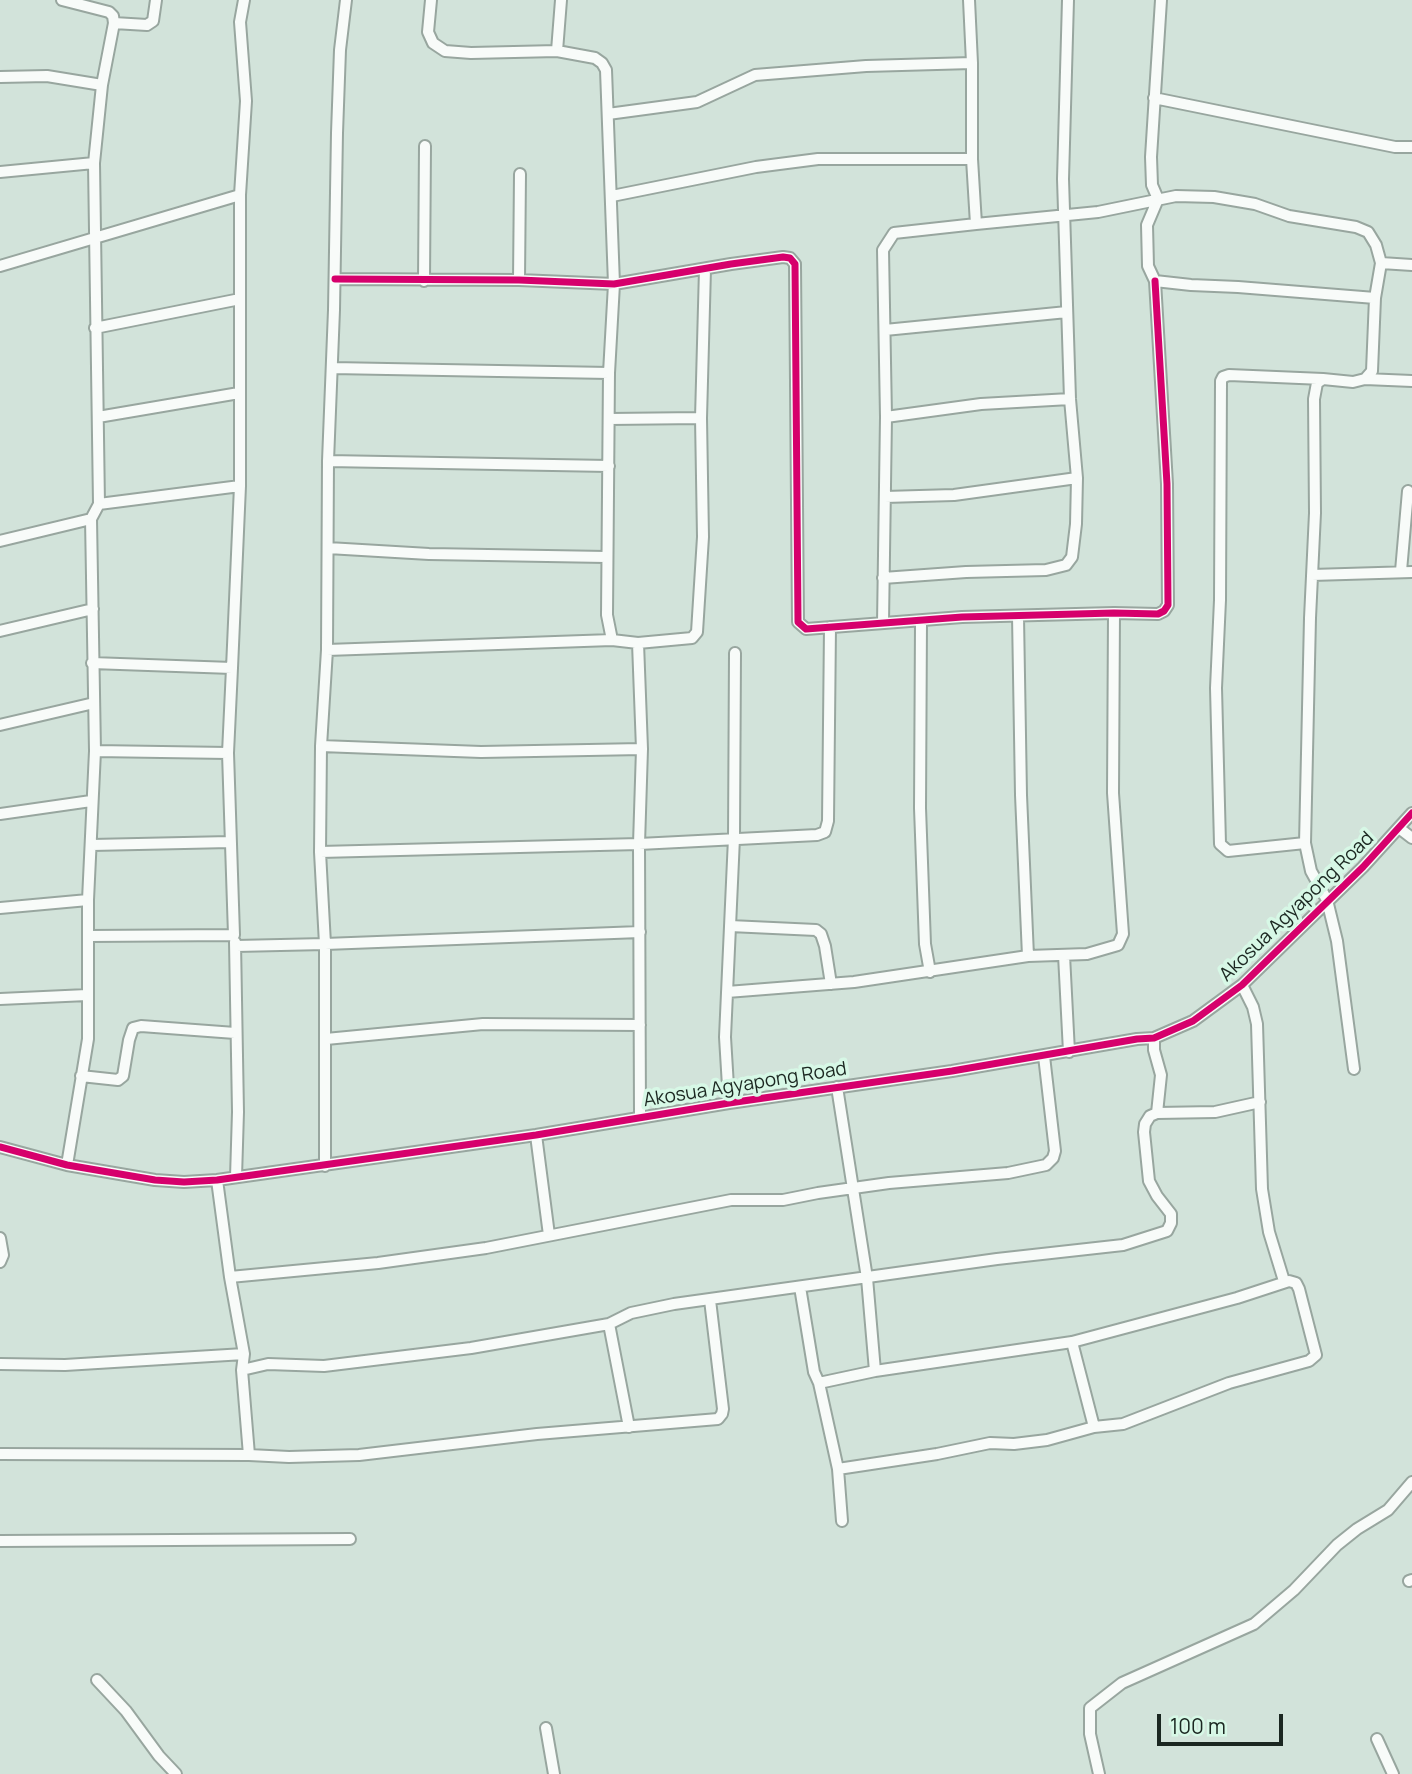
<!DOCTYPE html>
<style>
body{margin:0}
#map{position:relative;width:1412px;height:1774px;overflow:hidden;background:#d2e3da;font-family:Manrope,sans-serif}
canvas{display:block}
.scale{position:absolute;left:1157px;top:1714px;width:126px;height:32px;box-sizing:border-box;border:4px solid #1b2721;border-top:0;padding-left:9px;font-size:21px;line-height:24px;white-space:nowrap;color:#1b2721;-webkit-text-stroke:5px #d7f8e6;paint-order:stroke}
</style>
<div id="map">
<canvas width="1412" height="1774"></canvas>
<div class="scale">100 m</div>
</div>
<script>
const ctx = document.querySelector('canvas').getContext('2d');
ctx.lineJoin = 'round';
const shape = rows => new Path2D(rows.map(r => 'M' + r).join(''));
function strokePath(path, color, width, dash) { ctx.strokeStyle = color; ctx.lineWidth = width; ctx.lineCap = dash ? 'butt' : 'round'; ctx.setLineDash(dash || []); ctx.stroke(path); }
function label(font, color, halo, rows, align = 'center') {
  ctx.font = font + ' Manrope,sans-serif'; ctx.lineWidth = 7; ctx.setLineDash([]); ctx.textBaseline = 'middle'; ctx.strokeStyle = halo; ctx.fillStyle = color; for (const [text, x, y, turn = 0] of rows) {
    ctx.save(); ctx.translate(x, y); ctx.rotate((+turn || 0) * Math.PI / 180); ctx.textAlign = isNaN(turn) ? turn : align; if (halo) ctx.strokeText(text, 0, 0); ctx.fillText(text, 0, 0); ctx.restore();
  }
}
const minor = shape([
 [62,0,109,12,113,16,114,23,102,85,94,163,99,504,91,519,95,751,88,900,88,1039,67,1165],
 [346,0,340,50,337,133,334,310,328,461,327,650,321,746,320,852,325,944,640,932],
 [431,0,428,32,433,43,445,51,471,53,557,51],
 [561,0,557,51,595,58,602,63,606,70,614,284,609,373,607,615,612,640,638,643,642,749,639,844,640,1117],
 [969,0,972,63],
 [1161,0,1151,157,1152,185,1158,199,1147,225,1148,266,1155,281,1191,285,1238,287,1375,298],
 [114,23,147,25,153,21,156,0],
 [0,77,47,76,102,85],
 [1154,98,1395,147,1412,147],
 [608,114,697,102,755,75,866,66,972,63,972,159,976,224,894,233,883,250,886,417,883,623],
 [0,172,94,163],
 [612,196,756,167,818,159,972,159],
 [976,224,1098,212,1176,196,1214,197,1255,204,1289,216,1356,227,1368,232,1376,245,1381,263,1375,298,1372,371,1365,379,1353,382,1323,379,1317,383,1314,399,1315,513,1310,618,1305,843,1311,871,1327,900,1337,941,1354,1069],
 [1381,263,1412,265],
 [0,266,240,195],
 [335,279,519,280,614,284,731,264,783,257,790,258,795,264,798,622,806,629,962,617,1114,613,1158,614,1164,611,1168,605,1167,484,1155,281],
 [519,280,520,174],
 [424,281,425,146],
 [95,328,240,299],
 [885,330,1067,312],
 [332,368,609,373],
 [1365,379,1412,381],
 [98,417,239,393],
 [886,417,981,404,1070,399],
 [609,419,701,418],
 [328,461,609,466],
 [885,497,954,495,1077,478],
 [99,504,240,486],
 [0,541,91,519],
 [328,548,429,554,606,557],
 [1401,571,1408,491],
 [1312,575,1412,572],
 [883,578,966,572,1046,570,1066,565,1072,557,1076,524,1077,478,1070,399,1063,179,1068,0],
 [1018,616,1021,795,1028,956],
 [921,622,920,808,925,944,930,972],
 [0,631,93,609],
 [638,643,692,638,697,632,703,537,701,418,705,269],
 [327,650,612,640],
 [232,668,240,486,240,195,246,101,240,22,244,0],
 [0,725,94,703],
 [321,746,481,752,642,749],
 [95,751,228,753],
 [0,814,91,801],
 [1399,828,1412,838],
 [1305,843,1228,851,1220,844,1216,688,1220,600,1221,381,1223,377,1229,375,1323,379],
 [92,845,230,842],
 [320,852,639,844,817,835,825,832,828,821,830,627],
 [0,908,88,900],
 [730,926,816,930,821,934,825,946,831,984],
 [89,936,234,935,228,753,232,668,92,663],
 [235,942,238,1112,236,1177],
 [236,946,325,944,325,1166],
 [1064,955,1069,1052],
 [1242,985,1253,1007,1257,1024,1262,1189,1269,1232,1284,1281],
 [727,992,854,982,1028,956,1087,954,1118,945,1123,934,1113,793,1114,613],
 [0,999,87,995],
 [1154,1038,1154,1050,1161,1075,1157,1113],
 [326,1039,483,1024,640,1025],
 [81,1076,118,1080,123,1076,129,1040,133,1028,141,1026,235,1033],
 [837,1087,867,1278,875,1371],
 [729,1103,725,1037,734,838,735,653],
 [536,1135,549,1235],
 [0,1147,67,1165,155,1180,184,1182,217,1180,536,1135,729,1103,952,1071,1137,1039,1154,1038,1193,1021,1242,985,1363,867,1412,813],
 [217,1180,230,1277,244,1354,242,1370,249,1455],
 [0,1238,3,1255,0,1262],
 [230,1277,378,1263,486,1248,731,1200,783,1200,818,1193,889,1183,1008,1173,1046,1165,1053,1158,1055,1151,1044,1056],
 [800,1287,814,1372,819,1383,838,1469,842,1521],
 [609,1324,629,1427],
 [0,1364,65,1365,244,1354],
 [242,1370,268,1364,324,1366,471,1348,609,1324,631,1313,674,1304,997,1259,1123,1245,1167,1231,1171,1223,1171,1214,1157,1196,1149,1181,1144,1132,1145,1124,1150,1116,1157,1113,1215,1112,1260,1102],
 [819,1383,875,1371,1072,1342,1237,1298,1289,1281,1296,1283,1299,1289,1316,1355,1309,1361,1229,1383,1123,1424,1094,1427,1072,1342],
 [0,1454,249,1455,289,1457,359,1455,537,1434,718,1419,722,1414,723,1409,710,1300],
 [838,1469,937,1454,990,1443,1014,1444,1047,1440,1094,1427],
 [0,1541,350,1539],
 [1409,1581,1412,1580],
 [97,1680,126,1711,159,1756,176,1774],
 [546,1728,554,1774],
 [1377,1739,1393,1774],
 [1099,1774,1090,1734,1090,1708,1122,1683,1254,1624,1294,1590,1337,1545,1357,1529,1388,1510,1412,1482]
]);
strokePath(minor, '#98a69f', 14);
strokePath(minor, '#f8fbf9', 10);
strokePath(shape([
 [335,279,519,280,614,284,731,264,783,257,790,258,795,264,798,622,806,629,962,617,1114,613,1158,614,1164,611,1168,605,1167,484,1155,281],
 [0,1147,67,1165,155,1180,184,1182,217,1180,536,1135,729,1103,952,1071,1137,1039,1154,1038,1193,1021,1242,985,1363,867,1412,813]
]), '#d6006c', 7);
label('19px', '#1b2721', '#d7f8e6', [
 ["Akosua Agyapong Road",1297,907,-44],
 ["Akosua Agyapong Road",745,1085,-9]
]);
</script>
